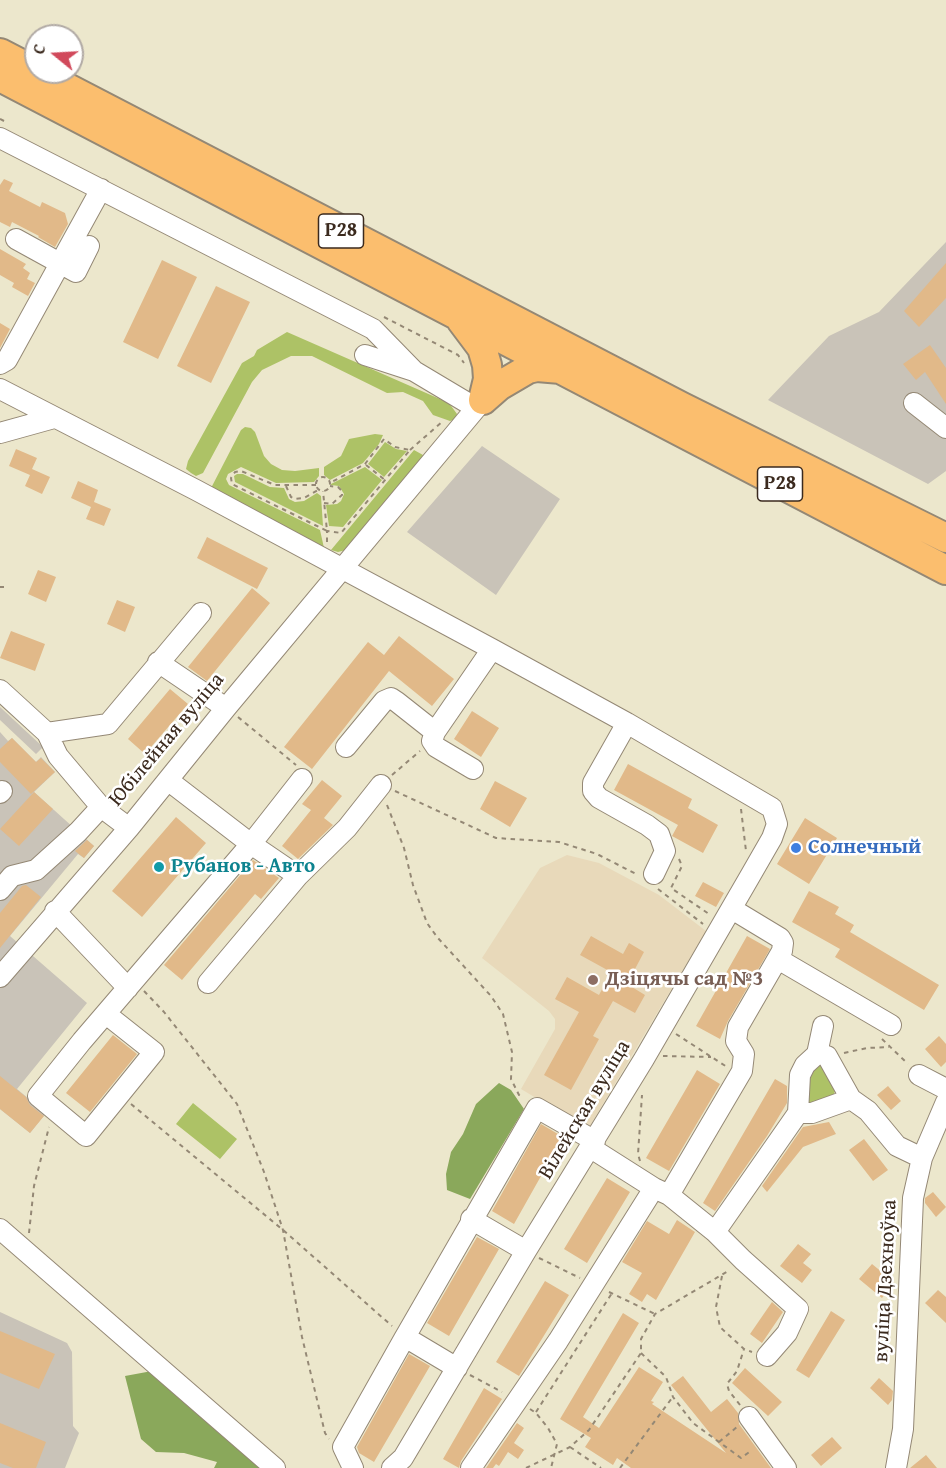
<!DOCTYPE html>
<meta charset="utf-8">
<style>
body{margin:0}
#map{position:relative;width:946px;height:1468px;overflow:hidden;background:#ece7cc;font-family:"Gentium Book Plus",serif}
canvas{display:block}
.north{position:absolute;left:24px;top:24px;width:60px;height:60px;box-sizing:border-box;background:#fff;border:2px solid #b1aaa5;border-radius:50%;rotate:288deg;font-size:16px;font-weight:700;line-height:24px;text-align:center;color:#3b2a1e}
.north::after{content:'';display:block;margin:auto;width:21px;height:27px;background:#d1495b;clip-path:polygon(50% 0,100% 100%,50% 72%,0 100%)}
</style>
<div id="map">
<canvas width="946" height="1468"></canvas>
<div class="north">С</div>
</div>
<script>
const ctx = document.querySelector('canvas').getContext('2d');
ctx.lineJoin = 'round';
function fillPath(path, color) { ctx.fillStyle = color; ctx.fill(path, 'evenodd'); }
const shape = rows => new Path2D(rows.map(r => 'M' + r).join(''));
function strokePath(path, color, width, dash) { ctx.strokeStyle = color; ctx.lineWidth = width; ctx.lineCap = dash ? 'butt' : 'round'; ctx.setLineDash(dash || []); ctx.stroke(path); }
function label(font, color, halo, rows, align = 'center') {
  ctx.font = font + ' "Gentium Book Plus",serif'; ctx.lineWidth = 5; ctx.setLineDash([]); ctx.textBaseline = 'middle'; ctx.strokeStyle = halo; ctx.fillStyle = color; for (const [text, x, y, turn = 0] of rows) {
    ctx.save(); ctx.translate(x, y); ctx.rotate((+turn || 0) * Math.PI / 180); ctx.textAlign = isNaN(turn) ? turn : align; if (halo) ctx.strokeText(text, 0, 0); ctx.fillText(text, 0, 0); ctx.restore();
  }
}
fillPath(shape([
 [567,855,599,863,659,895,706,931,588,1129,521,1089,555,1029,555,1019,549,1011,482,958,540,868]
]), '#e8d9ba');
fillPath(shape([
 [946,242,946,471,928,484,768,400,829,336,879,312],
 [482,446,560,499,496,595,407,532],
 [0,707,43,747,36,754,0,720],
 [0,732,8,741,12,738,36,762,41,757,55,772,34,792,94,846,84,858,78,854,10,936,87,1003,17,1089,46,1113,30,1133,0,1109],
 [0,1312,67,1343,72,1352,73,1426,79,1433,65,1468,0,1468]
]), '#c9c3b8');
fillPath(shape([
 [287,332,449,403,457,414,456,419,450,421,433,415,423,401,403,392,387,393,312,356,291,356,262,370,252,382,203,473,196,476,191,473,186,469,188,461,242,363,254,356,257,350],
 [245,427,251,428,255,432,264,456,271,464,282,470,295,471,319,468,319,476,314,482,276,483,241,467,228,474,226,479,229,485,320,530,324,548,209,492,241,430],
 [375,434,383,435,379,444,363,463,330,480,324,475,324,467,341,456,349,439],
 [385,442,396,449,407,451,384,477,368,464],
 [414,450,423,455,422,460,346,550,338,552,331,550],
 [365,467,382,480,343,527,329,526,326,505,337,504,341,501,344,494,339,486,331,485,331,484],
 [237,474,243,474,270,487,284,488,289,499,295,502,304,501,317,493,321,496,323,526,235,482,234,476],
 [823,1063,836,1088,832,1100,806,1104,803,1098,813,1065],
 [193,1103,237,1139,220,1159,176,1124]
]), '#adc266');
fillPath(shape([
 [499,1083,511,1090,524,1109,470,1199,447,1190,446,1174,451,1152,463,1134,476,1104],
 [152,1371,262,1468,214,1468,217,1462,184,1453,156,1452,141,1439,125,1376]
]), '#8aa85b');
fillPath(shape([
 [4,179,13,183,9,191,40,207,42,202,65,213,68,224,55,247,38,237,39,236,12,222,10,227,0,222,0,185],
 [0,249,26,264,23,268,30,273,27,279,35,283,28,296,12,287,14,283,0,275],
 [162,260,197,277,158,359,123,342],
 [946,263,946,298,919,327,904,311],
 [216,286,250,302,211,383,177,366],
 [0,323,10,329,0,348],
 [930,345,946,368,946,404,925,372,916,380,903,364],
 [16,449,37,458,32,469,50,477,42,494,25,486,30,475,9,466],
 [78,481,98,490,94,502,111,509,104,526,86,519,91,507,71,498],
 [207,537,268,568,257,589,197,558],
 [38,570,56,577,46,602,28,594],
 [252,588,270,603,207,681,188,667],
 [117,600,135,607,125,632,107,624],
 [11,631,45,644,35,671,0,658],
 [399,636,454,679,432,706,389,671,312,769,284,747,368,642,384,655],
 [170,689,188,704,145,754,128,739],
 [472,711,499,728,481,757,454,739],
 [12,738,36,762,41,758,55,772,31,794,0,762,0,749],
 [628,764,692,799,688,808,718,825,703,853,672,836,678,825,614,790],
 [322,780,342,796,324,818,333,825,298,859,282,846,311,810,302,804],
 [495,781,527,798,510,827,480,809],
 [34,792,53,809,19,846,0,829],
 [176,817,206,843,142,917,112,891],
 [805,818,837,838,809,884,777,864],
 [87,840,94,846,84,858,75,851],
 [253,860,279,878,261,899,255,894,182,980,164,965],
 [703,882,724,893,716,907,695,896],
 [26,885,41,897,0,948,0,913,22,886],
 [809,891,839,907,835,914,854,925,850,932,939,985,924,1010,835,957,840,949,792,922],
 [591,936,623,954,629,943,644,952,627,984,645,995,635,1013,613,1001,593,1036,599,1039,571,1090,544,1075,579,1012,555,999,567,977,599,995,611,972,580,955],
 [747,936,770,949,728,1021,720,1039,696,1026],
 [113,1035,137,1054,90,1112,66,1093],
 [939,1036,946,1044,946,1062,941,1067,925,1049],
 [697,1070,720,1084,669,1171,646,1158],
 [0,1076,26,1097,30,1105,44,1116,30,1133,0,1109],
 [775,1079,787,1086,787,1103,767,1136,715,1211,703,1203],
 [888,1086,901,1101,891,1110,877,1095],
 [829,1122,836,1134,803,1147,767,1192,762,1186,803,1127],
 [541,1124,563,1137,514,1224,492,1211],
 [864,1139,888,1170,873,1181,849,1150],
 [607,1178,630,1192,587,1263,564,1249],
 [933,1192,946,1207,936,1217,925,1203,925,1198],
 [677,1220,695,1232,656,1300,647,1294,642,1302,629,1294,642,1273,622,1262,647,1221,669,1234],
 [477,1237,499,1249,449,1336,427,1323],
 [798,1244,811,1254,803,1263,812,1270,802,1283,780,1266],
 [872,1264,894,1282,882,1298,859,1279],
 [545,1281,569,1295,519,1376,496,1362],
 [938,1290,946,1297,946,1323,925,1303],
 [772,1302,783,1312,762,1343,750,1334],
 [831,1311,845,1320,809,1378,796,1370],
 [623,1313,639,1323,583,1417,599,1428,639,1367,663,1382,651,1401,654,1402,652,1404,726,1453,671,1385,683,1376,711,1412,727,1399,738,1413,739,1424,771,1468,631,1468,617,1458,613,1465,585,1447,591,1438,560,1419],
 [0,1331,55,1354,39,1389,0,1373],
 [409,1354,430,1366,374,1462,359,1453,357,1447],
 [745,1368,782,1402,768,1416,732,1383],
 [879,1378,893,1391,892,1400,888,1405,870,1388],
 [484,1388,502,1399,461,1461,459,1468,443,1459],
 [0,1423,46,1442,36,1468,13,1468,0,1463],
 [517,1423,524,1428,514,1443,524,1450,518,1459,508,1452,499,1466,496,1464,493,1468,486,1468],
 [832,1437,842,1448,821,1466,811,1455],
 [926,1455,937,1468,910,1468]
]), '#e1b989');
const minor = shape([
 [0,138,373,329,414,371,476,408],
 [16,239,76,272,89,246],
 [365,355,411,370],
 [0,364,7,360,101,189],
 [0,389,196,490,492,649,627,723,772,808,777,824,772,838,749,878,644,1059,526,1251,403,1458,392,1468],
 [914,403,946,428],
 [0,433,54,418],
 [158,662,226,708],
 [0,690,47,733,58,756,101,807,129,828],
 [627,723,593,783,593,791,599,798,647,825,659,834,665,851,654,874],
 [47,733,108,724,201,613],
 [346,747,384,701,391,698,397,702,435,732],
 [473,769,436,747,432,741,435,732,492,649],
 [169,781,251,844,298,876,347,828,381,785],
 [0,793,2,791],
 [0,890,12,876,36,870,78,832,101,807],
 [55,911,128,988],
 [778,959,891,1025],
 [0,977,129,828,226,708,483,400],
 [208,983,298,876],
 [106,1014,154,1052,86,1136,38,1096,82,1041,251,844,302,779],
 [817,1054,823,1026],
 [919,1075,946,1089],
 [851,1099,868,1111,897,1146,922,1158],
 [654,1188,669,1195,742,1071,744,1054,736,1041,738,1027,782,951,783,943,780,938,732,909],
 [669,1195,715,1232,743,1260,798,1309,787,1333,767,1356],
 [471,1219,526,1251],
 [0,1229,275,1468],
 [715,1232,798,1113,800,1075,805,1065,817,1054,827,1056,851,1099,812,1113,798,1113],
 [457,1368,405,1337,537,1108,595,1141],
 [749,1417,786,1468],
 [353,1468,343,1447,405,1337],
 [471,1468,558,1341,654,1188,591,1148],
 [896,1468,903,1429,913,1198,922,1158,946,1102]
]);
const highway = shape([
 [0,53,682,407,946,538],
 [0,77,946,570],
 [461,320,482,348,487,365,488,379,483,400],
 [483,400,499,386,528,369,537,367,561,369]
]);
strokePath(minor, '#948875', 22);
strokePath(highway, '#948875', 32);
strokePath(shape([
 [0,119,6,122],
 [384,317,458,355,464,363],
 [410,450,443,421],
 [366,465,385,480],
 '316 484a7 7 0 1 1 14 0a7 7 0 1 1-14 0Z',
 [316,485,275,485,241,471,235,472,231,478,232,484,327,531,323,491],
 [286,486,291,497,295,499,304,498,318,490],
 [324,503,332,504,342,495,342,491,338,487,330,486],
 [327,542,327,531,341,533,410,450,395,447,384,439,365,464,330,483],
 [0,587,4,587],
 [238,717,296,765],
 [392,775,420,751],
 [395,791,496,838,559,842,597,854,638,875],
 [387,805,404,848,413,885,427,923,437,937,491,996,503,1014,512,1052,511,1079,519,1095,523,1098],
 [741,809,746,851],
 [679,859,682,866,671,888,709,914],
 [658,889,703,924],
 [144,991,164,1012,237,1104,264,1172,283,1230,302,1337,325,1433,329,1439],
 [676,1034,727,1067],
 [882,1039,908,1064],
 [844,1053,867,1048,889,1047],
 [663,1056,711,1057],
 [131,1104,283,1230,392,1326],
 [640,1161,638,1154,642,1095],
 [29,1233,34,1186,49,1127],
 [539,1258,580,1278],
 [722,1276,716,1307,720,1327,744,1349,752,1352],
 [609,1292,655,1314],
 [641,1353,666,1377,673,1397,693,1423,741,1458,752,1450],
 [470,1375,502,1392],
 [740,1405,729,1391,727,1384,737,1371,744,1349],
 [530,1409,536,1413,548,1428,557,1444,551,1468],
 [536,1412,612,1293],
 [719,1442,737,1427],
 [570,1447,601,1468],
 [526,1468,570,1447,589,1430,641,1353,641,1339,655,1314,730,1270],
 [620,1468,672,1398]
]), '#948875', 2, [4.5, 4.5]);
strokePath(minor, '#fff', 20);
strokePath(highway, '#fbbe6e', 28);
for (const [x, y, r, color] of [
 [796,848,6,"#3f7fe0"],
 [159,867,6,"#0f9aa8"],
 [593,980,6,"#8d6e63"]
]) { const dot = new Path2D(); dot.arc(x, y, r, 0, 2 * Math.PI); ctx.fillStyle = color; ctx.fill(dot); strokePath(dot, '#fff', 2); }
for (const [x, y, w] of [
 [341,231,45],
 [780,484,45]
]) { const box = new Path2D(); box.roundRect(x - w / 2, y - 17, w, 34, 4.5); ctx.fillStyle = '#fff'; ctx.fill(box); strokePath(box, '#3b2a1e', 1.5); }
label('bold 20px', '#3b2a1e', null, [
 ["Р28",341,231],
 ["Р28",780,484]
]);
label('21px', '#3b2a1e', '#fff', [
 ["Юбілейная вуліца",167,740,-50],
 ["Вілейская вуліца",585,1110,-59],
 ["вуліца Дзехноўка",886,1281,-87]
]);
label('bold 21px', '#366cbe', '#fff', [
 ["Солнечный",808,848]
], 'left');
label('bold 21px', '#0d838f', '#fff', [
 ["Рубанов - Авто",171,867]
], 'left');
label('bold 21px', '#785e54', '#fff', [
 ["Дзіцячы сад №3",605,980]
], 'left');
</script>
